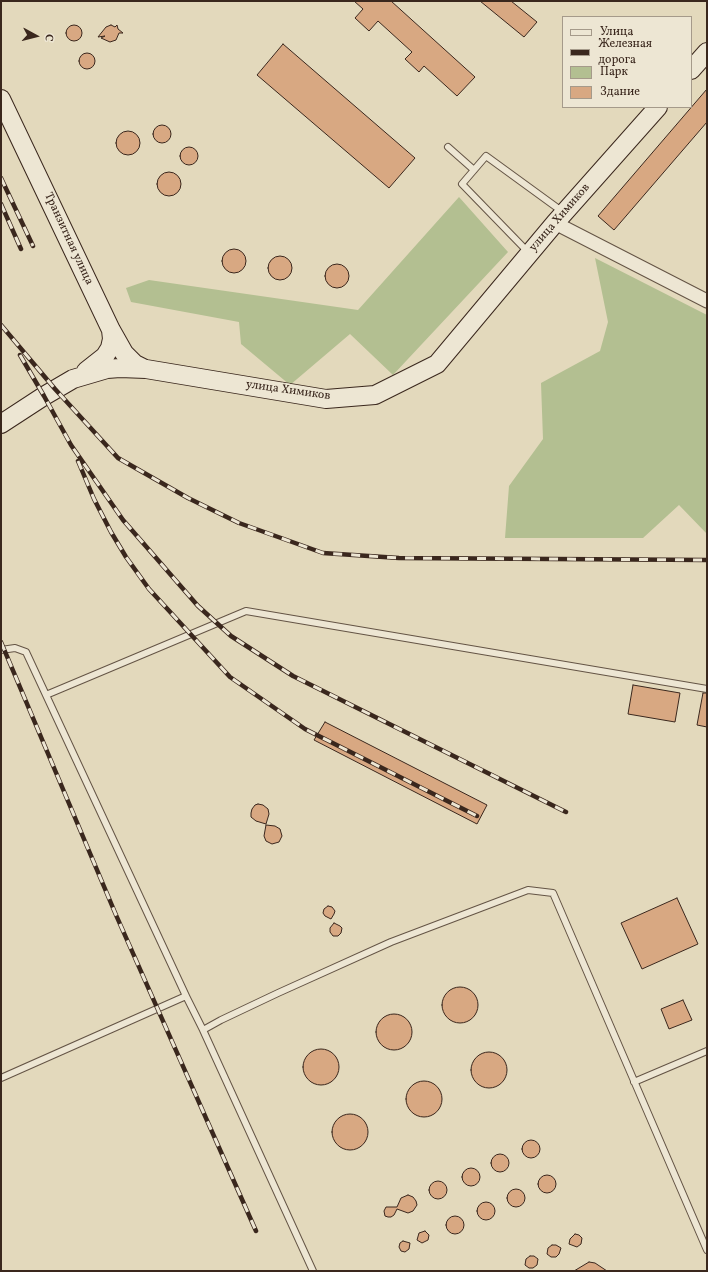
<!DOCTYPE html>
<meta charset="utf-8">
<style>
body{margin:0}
#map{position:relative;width:708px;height:1272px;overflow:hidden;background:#e3d9bc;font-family:Vollkorn,serif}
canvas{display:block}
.frame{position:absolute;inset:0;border:2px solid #3a271d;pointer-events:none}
.legend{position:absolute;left:562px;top:16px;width:130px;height:92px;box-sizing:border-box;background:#ede6d3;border:1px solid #a59a8a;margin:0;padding:5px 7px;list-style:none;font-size:12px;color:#3a271d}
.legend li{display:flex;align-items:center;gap:8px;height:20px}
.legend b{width:20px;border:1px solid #a59a8a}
.north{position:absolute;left:16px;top:16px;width:40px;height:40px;-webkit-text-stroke:3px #ede6d3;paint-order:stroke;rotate:97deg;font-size:11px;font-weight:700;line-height:16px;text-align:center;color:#3a271d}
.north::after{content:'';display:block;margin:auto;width:14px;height:18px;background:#3a271d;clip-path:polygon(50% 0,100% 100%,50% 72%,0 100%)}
</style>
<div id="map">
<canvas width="708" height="1272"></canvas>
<div class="frame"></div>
<ul class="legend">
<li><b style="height:5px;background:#ede6d3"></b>Улица</li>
<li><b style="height:5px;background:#3a271d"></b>Железная дорога</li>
<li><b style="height:11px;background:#b3bf91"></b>Парк</li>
<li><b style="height:11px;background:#d8a882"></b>Здание</li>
</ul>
<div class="north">С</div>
</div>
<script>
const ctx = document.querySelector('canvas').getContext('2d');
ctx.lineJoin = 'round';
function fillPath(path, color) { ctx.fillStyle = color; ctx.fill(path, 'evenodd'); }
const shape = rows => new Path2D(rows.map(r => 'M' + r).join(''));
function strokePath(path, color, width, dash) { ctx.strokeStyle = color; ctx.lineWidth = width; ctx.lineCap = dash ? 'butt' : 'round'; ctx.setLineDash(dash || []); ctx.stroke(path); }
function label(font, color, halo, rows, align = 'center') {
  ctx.font = font + ' Vollkorn,serif'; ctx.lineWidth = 3; ctx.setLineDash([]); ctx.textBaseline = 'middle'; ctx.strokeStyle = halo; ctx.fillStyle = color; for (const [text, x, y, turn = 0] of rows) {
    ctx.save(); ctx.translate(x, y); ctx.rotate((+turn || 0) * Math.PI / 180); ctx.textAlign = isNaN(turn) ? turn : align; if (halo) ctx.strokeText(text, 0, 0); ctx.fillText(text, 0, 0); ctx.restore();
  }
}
fillPath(shape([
 [459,197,508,252,393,375,350,334,290,385,241,344,239,322,131,302,126,288,149,280,358,310],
 [595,258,707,315,707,534,679,505,643,538,505,538,509,486,543,439,541,383,600,351,608,322]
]), '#b3bf91');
const building = shape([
 [354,1,391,1,475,77,457,96,424,66,419,72,405,59,412,52,378,21,369,31,355,18,363,9,354,1],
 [480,1,511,1,537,22,524,37,480,1],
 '66 33a8 8 0 1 1 16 0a8 8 0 1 1-16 0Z',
 [111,25,115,27,117,25,118,29,123,33,119,33,116,40,110,42,101,38,105,36,98,37,106,27,111,25],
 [283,44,415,158,389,188,257,75,283,44],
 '79 61a8 8 0 1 1 16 0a8 8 0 1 1-16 0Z',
 [707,89,707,122,614,230,598,216,707,89],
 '153 134a9 9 0 1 1 18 0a9 9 0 1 1-18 0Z',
 '116 143a12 12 0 1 1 24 0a12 12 0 1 1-24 0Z',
 '180 156a9 9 0 1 1 18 0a9 9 0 1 1-18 0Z',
 '157 184a12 12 0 1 1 24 0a12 12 0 1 1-24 0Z',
 '222 261a12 12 0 1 1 24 0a12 12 0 1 1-24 0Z',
 '268 268a12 12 0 1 1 24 0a12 12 0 1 1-24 0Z',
 '325 276a12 12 0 1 1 24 0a12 12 0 1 1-24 0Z',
 [633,685,680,693,675,722,628,714,633,685],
 [703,693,707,693,707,727,697,725,703,693],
 [325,722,487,805,477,824,314,740,325,722],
 [258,804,263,805,268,809,269,814,266,824,256,821,251,817,251,813,252,809,255,805,258,804],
 [266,825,275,826,280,829,282,836,279,842,272,844,266,841,264,836,266,825],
 [677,898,698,944,642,969,621,923,677,898],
 [328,906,332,907,335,911,334,914,331,919,325,916,323,913,324,909,328,906],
 [334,923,340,926,342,928,341,933,338,936,333,936,330,932,330,928,334,923],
 '442 1005a18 18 0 1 1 36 0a18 18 0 1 1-36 0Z',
 [683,1000,692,1020,669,1029,661,1009,683,1000],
 '376 1032a18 18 0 1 1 36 0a18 18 0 1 1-36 0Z',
 '303 1067a18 18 0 1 1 36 0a18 18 0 1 1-36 0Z',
 '471 1070a18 18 0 1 1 36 0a18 18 0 1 1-36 0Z',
 '406 1099a18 18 0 1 1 36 0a18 18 0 1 1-36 0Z',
 '332 1132a18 18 0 1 1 36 0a18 18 0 1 1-36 0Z',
 '522 1149a9 9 0 1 1 18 0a9 9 0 1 1-18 0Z',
 '491 1163a9 9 0 1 1 18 0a9 9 0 1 1-18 0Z',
 '462 1177a9 9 0 1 1 18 0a9 9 0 1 1-18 0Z',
 '538 1184a9 9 0 1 1 18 0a9 9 0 1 1-18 0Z',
 '429 1190a9 9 0 1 1 18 0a9 9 0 1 1-18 0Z',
 '507 1198a9 9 0 1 1 18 0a9 9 0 1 1-18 0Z',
 [408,1195,413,1197,416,1201,417,1205,413,1211,408,1213,397,1209,394,1215,391,1217,388,1217,385,1216,384,1211,386,1207,397,1207,401,1198,408,1195],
 '477 1211a9 9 0 1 1 18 0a9 9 0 1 1-18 0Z',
 '446 1225a9 9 0 1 1 18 0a9 9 0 1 1-18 0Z',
 [425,1231,429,1235,428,1240,422,1243,417,1240,419,1233,425,1231],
 [575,1234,579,1235,582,1238,581,1244,577,1247,569,1244,570,1239,575,1234],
 [403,1241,410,1243,409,1249,405,1252,401,1251,399,1247,400,1243,403,1241],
 [552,1245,556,1245,561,1248,559,1254,556,1257,551,1257,547,1254,548,1248,552,1245],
 [530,1256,534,1256,538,1259,537,1265,533,1268,529,1268,525,1265,526,1259,530,1256],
 [589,1262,595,1263,607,1271,574,1271,589,1262]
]);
fillPath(building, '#d8a882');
strokePath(building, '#3a271d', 1);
const lane = shape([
 [448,147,474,170],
 [528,252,462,184,486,156,563,212],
 [1,650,15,648,26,652,186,996],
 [46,695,246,611,707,689],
 [1,1078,186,996,203,1030],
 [634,1082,707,1051],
 [313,1271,203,1030,221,1020,278,993,391,942,528,890,553,893,707,1250]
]);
const street = shape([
 [555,223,707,301]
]);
const secondary = shape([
 [691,70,707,52],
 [1,99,111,330,124,353,135,364,145,369],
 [86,371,105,356,110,348,112,339,111,330],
 [1,424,44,396,73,379,107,369,120,368,146,369,326,399,375,395,437,364,555,223,658,107]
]);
strokePath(lane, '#645445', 8);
strokePath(street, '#645445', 15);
strokePath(secondary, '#3a271d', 20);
strokePath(lane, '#ede6d3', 6);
strokePath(street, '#ede6d3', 13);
strokePath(secondary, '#ede6d3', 18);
const rail = shape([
 [1,178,33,246],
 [1,204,21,249],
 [1,325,55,389,118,458,188,498,239,523,323,553,399,558,707,560],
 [20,355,44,396,71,445,123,520,198,606,231,636,293,676,566,812],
 [78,461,94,499,111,532,126,557,149,589,230,677,305,729,477,816],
 [1,642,116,915,256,1231]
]);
strokePath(rail, '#3a271d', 4.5);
strokePath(rail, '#ede6d3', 3, [9]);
label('12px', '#3a271d', '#ede6d3', [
 ["улица Химиков",560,218,-49],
 ["Транзитная улица",68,239,65],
 ["улица Химиков",288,391,8]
]);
</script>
